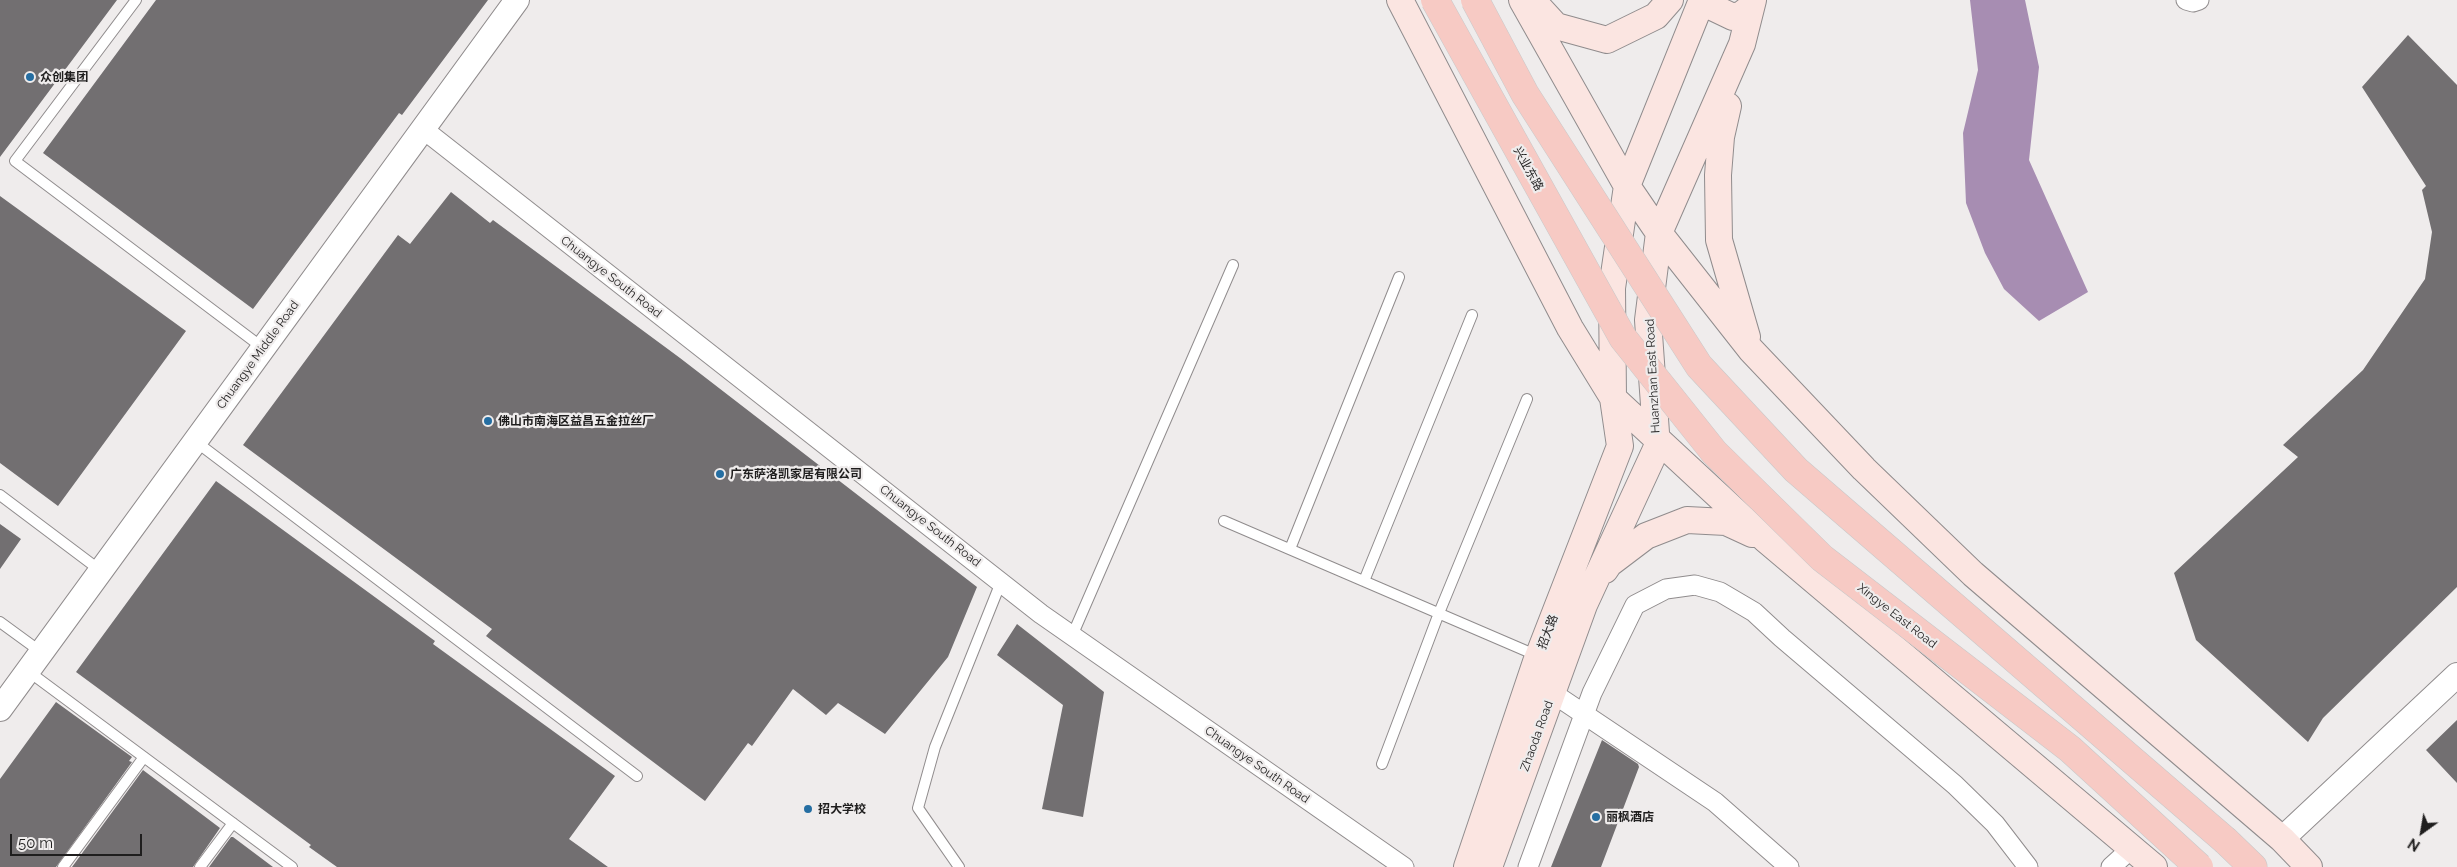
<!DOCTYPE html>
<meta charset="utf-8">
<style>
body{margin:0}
#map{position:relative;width:2457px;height:867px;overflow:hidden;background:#efecec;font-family:Raleway,sans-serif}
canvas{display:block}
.north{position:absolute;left:2397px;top:807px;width:50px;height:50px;-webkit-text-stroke:4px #efecec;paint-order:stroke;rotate:212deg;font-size:14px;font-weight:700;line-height:20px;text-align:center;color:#1f1e1e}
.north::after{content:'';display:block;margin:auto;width:18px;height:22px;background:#1f1e1e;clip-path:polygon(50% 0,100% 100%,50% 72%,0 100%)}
.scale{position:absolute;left:10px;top:834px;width:132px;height:22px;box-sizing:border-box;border:2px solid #1f1e1e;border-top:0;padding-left:6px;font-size:15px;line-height:18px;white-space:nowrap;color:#1f1e1e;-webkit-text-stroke:4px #efecec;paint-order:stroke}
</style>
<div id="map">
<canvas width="2457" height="867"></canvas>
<div class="north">N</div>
<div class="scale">50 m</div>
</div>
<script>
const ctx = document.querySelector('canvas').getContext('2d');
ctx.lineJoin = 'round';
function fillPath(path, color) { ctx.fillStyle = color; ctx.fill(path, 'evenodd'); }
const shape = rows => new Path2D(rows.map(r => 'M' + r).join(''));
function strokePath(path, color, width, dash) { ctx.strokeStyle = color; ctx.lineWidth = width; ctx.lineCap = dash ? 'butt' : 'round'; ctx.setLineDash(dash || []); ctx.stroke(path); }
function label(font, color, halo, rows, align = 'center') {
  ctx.font = font + ' Raleway,"Noto Sans SC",sans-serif'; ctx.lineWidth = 4.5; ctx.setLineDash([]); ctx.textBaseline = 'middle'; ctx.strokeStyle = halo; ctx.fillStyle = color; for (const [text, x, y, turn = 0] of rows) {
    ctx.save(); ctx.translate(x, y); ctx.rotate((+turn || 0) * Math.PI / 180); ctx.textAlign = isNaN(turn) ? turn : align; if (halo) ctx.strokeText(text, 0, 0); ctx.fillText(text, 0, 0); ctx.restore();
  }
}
fillPath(shape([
 [1970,0,2025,0,2039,67,2029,160,2088,292,2039,321,2004,289,1985,253,1966,203,1963,133,1978,70]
]), '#a78db2');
fillPath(shape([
 [0,0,117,0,0,157],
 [156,0,488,0,402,115,399,113,253,309,43,153],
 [2408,35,2457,85,2457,587,2323,718,2308,742,2196,640,2174,573,2298,457,2283,445,2363,370,2425,279,2432,232,2422,190,2426,186,2362,87],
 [451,192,490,223,493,220,680,358,977,587,948,657,885,734,838,703,826,715,793,689,752,746,748,743,705,801,486,636,492,629,243,445,398,235,410,244],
 [0,196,186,331,58,506,0,463],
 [216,481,435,641,433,644,615,776,569,839,608,867,337,867,309,847,311,845,76,672],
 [0,524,21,539,0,569],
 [1017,624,1104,692,1083,817,1042,809,1063,705,997,655],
 [56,702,132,757,129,761,132,762,56,867,0,867,0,779],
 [2457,720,2457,783,2426,750],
 [1602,740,1638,764,1639,767,1601,867,1551,867],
 [143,770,220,828,193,867,72,867],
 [231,837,233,837,273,867,209,867]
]), '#726f71');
const service = shape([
 [136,0,15,161,263,348],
 [195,441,637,776],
 [0,495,101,571],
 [1224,521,1538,656],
 [1290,549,1399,277],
 [1364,581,1472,315],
 [0,622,41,652],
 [1072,636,1233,265],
 [28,671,292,867],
 [1382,764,1439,613,1527,399],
 [63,867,144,757],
 [200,867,233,823],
 [959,867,918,808,935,747,1001,582]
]);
const minor = shape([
 [2186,0,2193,2,2199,0],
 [423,129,1041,614,1404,867],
 [1542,686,1715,802,1789,867],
 [1528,867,1592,693,1635,605,1666,589,1695,585,1720,592,1754,612,1782,638,1955,785,1995,824,2028,867],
 [2111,867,2133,847]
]);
const tertiary = shape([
 [0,709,517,0],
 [2282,839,2457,675]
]);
const secondary = shape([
 [1400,0,1570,328,1613,398,1765,539,2154,867],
 [1522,0,1627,186,1659,233,1751,350,1864,469,1973,574,2282,839,2309,867],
 [1707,0,1710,6,1733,17,1742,14,1751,7],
 [1533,1,1556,26,1607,40,1656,16,1670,0],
 [1728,106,1721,137,1718,175,1719,240,1747,337],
 [1605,570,1609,564,1646,536,1687,520,1726,522,1752,534],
 [1467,867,1536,662,1620,446,1613,398,1612,288,1627,186,1702,0],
 [1489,867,1584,605,1657,447,1648,320,1659,233,1742,44,1753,0]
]);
const primary = shape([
 [2226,841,2253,867]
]);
strokePath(service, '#908c8d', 12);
strokePath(minor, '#908c8d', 21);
strokePath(tertiary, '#908c8d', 26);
strokePath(secondary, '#908c8d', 28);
strokePath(primary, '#c9c9c9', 29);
strokePath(service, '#fff', 10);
strokePath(minor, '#fff', 19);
strokePath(tertiary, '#fff', 24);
strokePath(secondary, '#fbe5e1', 26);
strokePath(primary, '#f7cac4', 28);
const primaryBridge = shape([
 [1435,0,1623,338,1714,452,1822,558,2070,749,2199,867],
 [1475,0,1525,94,1699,366,1796,470,2226,841]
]);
strokePath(primaryBridge, '#c9c9c9', 29, []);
strokePath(primaryBridge, '#f7cac4', 28);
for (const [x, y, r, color] of [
 [30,77,5,"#256ea2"],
 [488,421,5,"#256ea2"],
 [720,474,5,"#256ea2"],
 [808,809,5,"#256ea2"],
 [1596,817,5,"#256ea2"]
]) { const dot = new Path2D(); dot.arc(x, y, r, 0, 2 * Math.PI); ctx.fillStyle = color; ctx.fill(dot); strokePath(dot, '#efecec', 2); }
label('bold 12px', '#1f1e1e', '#efecec', [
 ["众创集团",40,77],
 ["佛山市南海区益昌五金拉丝厂",498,421],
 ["广东萨洛凯家居有限公司",730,474],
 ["招大学校",818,809],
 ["丽枫酒店",1606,817]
], 'left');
label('12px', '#1f1e1e', '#efecec', [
 ["兴业东路",1528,169,61],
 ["Chuangye South Road",611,277,38],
 ["Chuangye Middle Road",258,355,-54],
 ["Huanzhan East Road",1653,376,-93],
 ["Chuangye South Road",930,526,38],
 ["Xingye East Road",1897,616,38],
 ["招大路",1548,632,-69],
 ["Zhaoda Road",1537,736,-70],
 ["Chuangye South Road",1257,765,35]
]);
</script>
